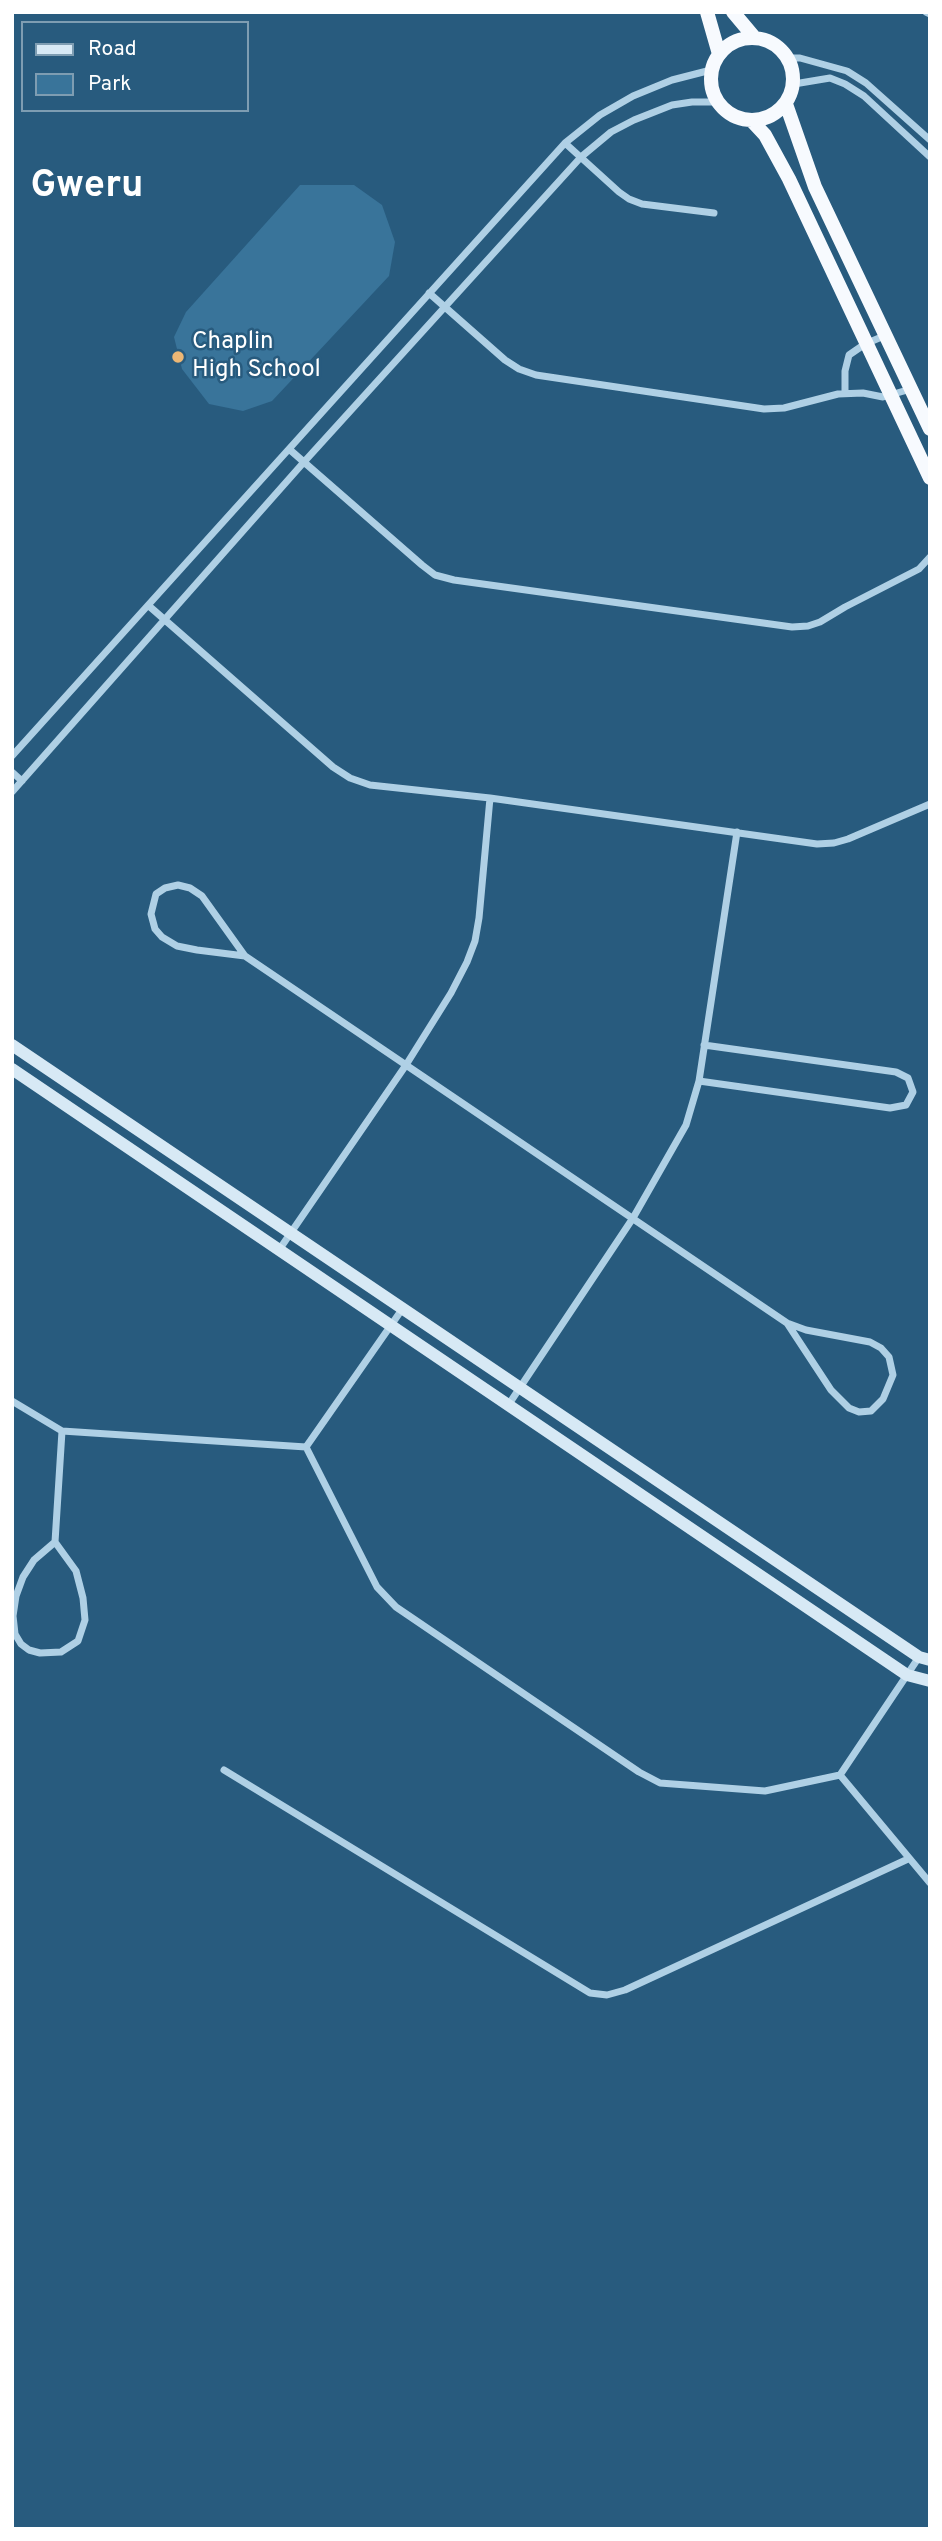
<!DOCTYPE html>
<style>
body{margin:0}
#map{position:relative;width:942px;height:2541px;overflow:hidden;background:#285b7e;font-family:Overpass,sans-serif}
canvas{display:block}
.frame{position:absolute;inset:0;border:14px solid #fff;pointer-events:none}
.legend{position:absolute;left:21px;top:21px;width:228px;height:91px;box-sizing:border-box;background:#285b7e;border:2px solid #7e9db2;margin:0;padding:9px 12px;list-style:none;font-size:21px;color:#fff}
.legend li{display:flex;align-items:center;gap:14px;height:35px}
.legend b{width:35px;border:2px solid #7e9db2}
</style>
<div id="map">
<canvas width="942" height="2541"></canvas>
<div class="frame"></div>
<ul class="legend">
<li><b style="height:9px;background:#d7e9f5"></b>Road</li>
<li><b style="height:19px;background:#39749a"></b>Park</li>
</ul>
</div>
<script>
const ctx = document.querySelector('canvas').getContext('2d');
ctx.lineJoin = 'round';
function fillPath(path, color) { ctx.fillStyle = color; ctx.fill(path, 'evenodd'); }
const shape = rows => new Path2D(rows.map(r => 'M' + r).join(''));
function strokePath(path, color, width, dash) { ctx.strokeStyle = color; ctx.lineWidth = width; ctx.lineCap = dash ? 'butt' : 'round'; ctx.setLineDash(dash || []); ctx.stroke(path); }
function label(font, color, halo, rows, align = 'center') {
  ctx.font = font + ' Overpass,sans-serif'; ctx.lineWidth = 5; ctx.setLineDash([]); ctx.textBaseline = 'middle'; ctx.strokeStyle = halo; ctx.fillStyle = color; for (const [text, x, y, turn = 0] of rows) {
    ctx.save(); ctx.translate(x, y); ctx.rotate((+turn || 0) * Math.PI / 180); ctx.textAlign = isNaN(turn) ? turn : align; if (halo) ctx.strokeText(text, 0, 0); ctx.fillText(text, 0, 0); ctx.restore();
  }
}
fillPath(shape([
 [300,185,354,185,382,205,395,242,389,276,272,401,243,411,209,404,182,369,174,337,186,312]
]), '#39749a');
strokePath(shape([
 [926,12,930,14],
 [788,58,800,58,847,71,866,83,930,140],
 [794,84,830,78,845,84,864,96,930,157],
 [565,143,619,192,629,199,642,204,714,213],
 [429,293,505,360,519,369,536,375,764,409,784,408,838,394,863,393,883,397,911,389],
 [845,393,845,371,849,355,865,344,884,336],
 [289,449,422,565,435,575,454,580,792,627,808,626,820,622,845,607,919,569,930,557],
 [149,606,333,767,350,778,370,785,490,798,817,844,834,843,848,839,930,804],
 [12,756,565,143,600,115,633,96,672,80,711,70],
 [12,772,22,781],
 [12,792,304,462,581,157,611,132,634,120,672,105,692,102,718,102],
 [245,956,197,950,177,946,162,937,155,929,151,914,156,894,165,888,178,885,190,888,202,896,245,956,787,1323,806,1330,870,1342,881,1348,889,1357,893,1375,883,1399,871,1411,859,1412,849,1408,831,1390,787,1323],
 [699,1081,890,1108,906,1105,913,1092,908,1078,896,1072,704,1045],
 [279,1250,406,1065,451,993,467,962,475,941,479,918,490,798],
 [12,1401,62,1431,306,1447,403,1308],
 [509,1404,633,1218,686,1125,699,1081,737,832],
 [306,1447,377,1587,396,1607,639,1772,660,1783,765,1791,840,1775,919,1657],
 [55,1542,34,1560,23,1577,16,1596,13,1616,15,1634,21,1644,29,1650,40,1653,61,1652,78,1641,85,1620,83,1598,76,1571,55,1542,62,1431],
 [224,1770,590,1993,607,1995,625,1990,908,1859],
 [840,1775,930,1883]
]), '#afd0e5', 7);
strokePath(shape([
 [12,1045,919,1657,930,1660],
 [12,1069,907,1675,930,1681]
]), '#d7e9f5', 12);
strokePath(shape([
 [707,12,719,54],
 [733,12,754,37],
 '711 79a41 41 0 1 1 82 0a41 41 0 1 1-82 0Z',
 [786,104,815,187,930,429],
 [751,120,765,135,789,179,930,478]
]), '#f7fafe', 14);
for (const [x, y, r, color] of [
 [178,357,7,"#ecb775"]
]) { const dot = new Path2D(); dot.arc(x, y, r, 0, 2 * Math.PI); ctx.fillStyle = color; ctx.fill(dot); strokePath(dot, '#285b7e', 2.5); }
label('24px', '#fff', '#285b7e', [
 ["Chaplin",192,343],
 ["High School",192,371]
], 'left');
label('bold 38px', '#fff', '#285b7e', [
 ["Gweru",87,188]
]);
</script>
